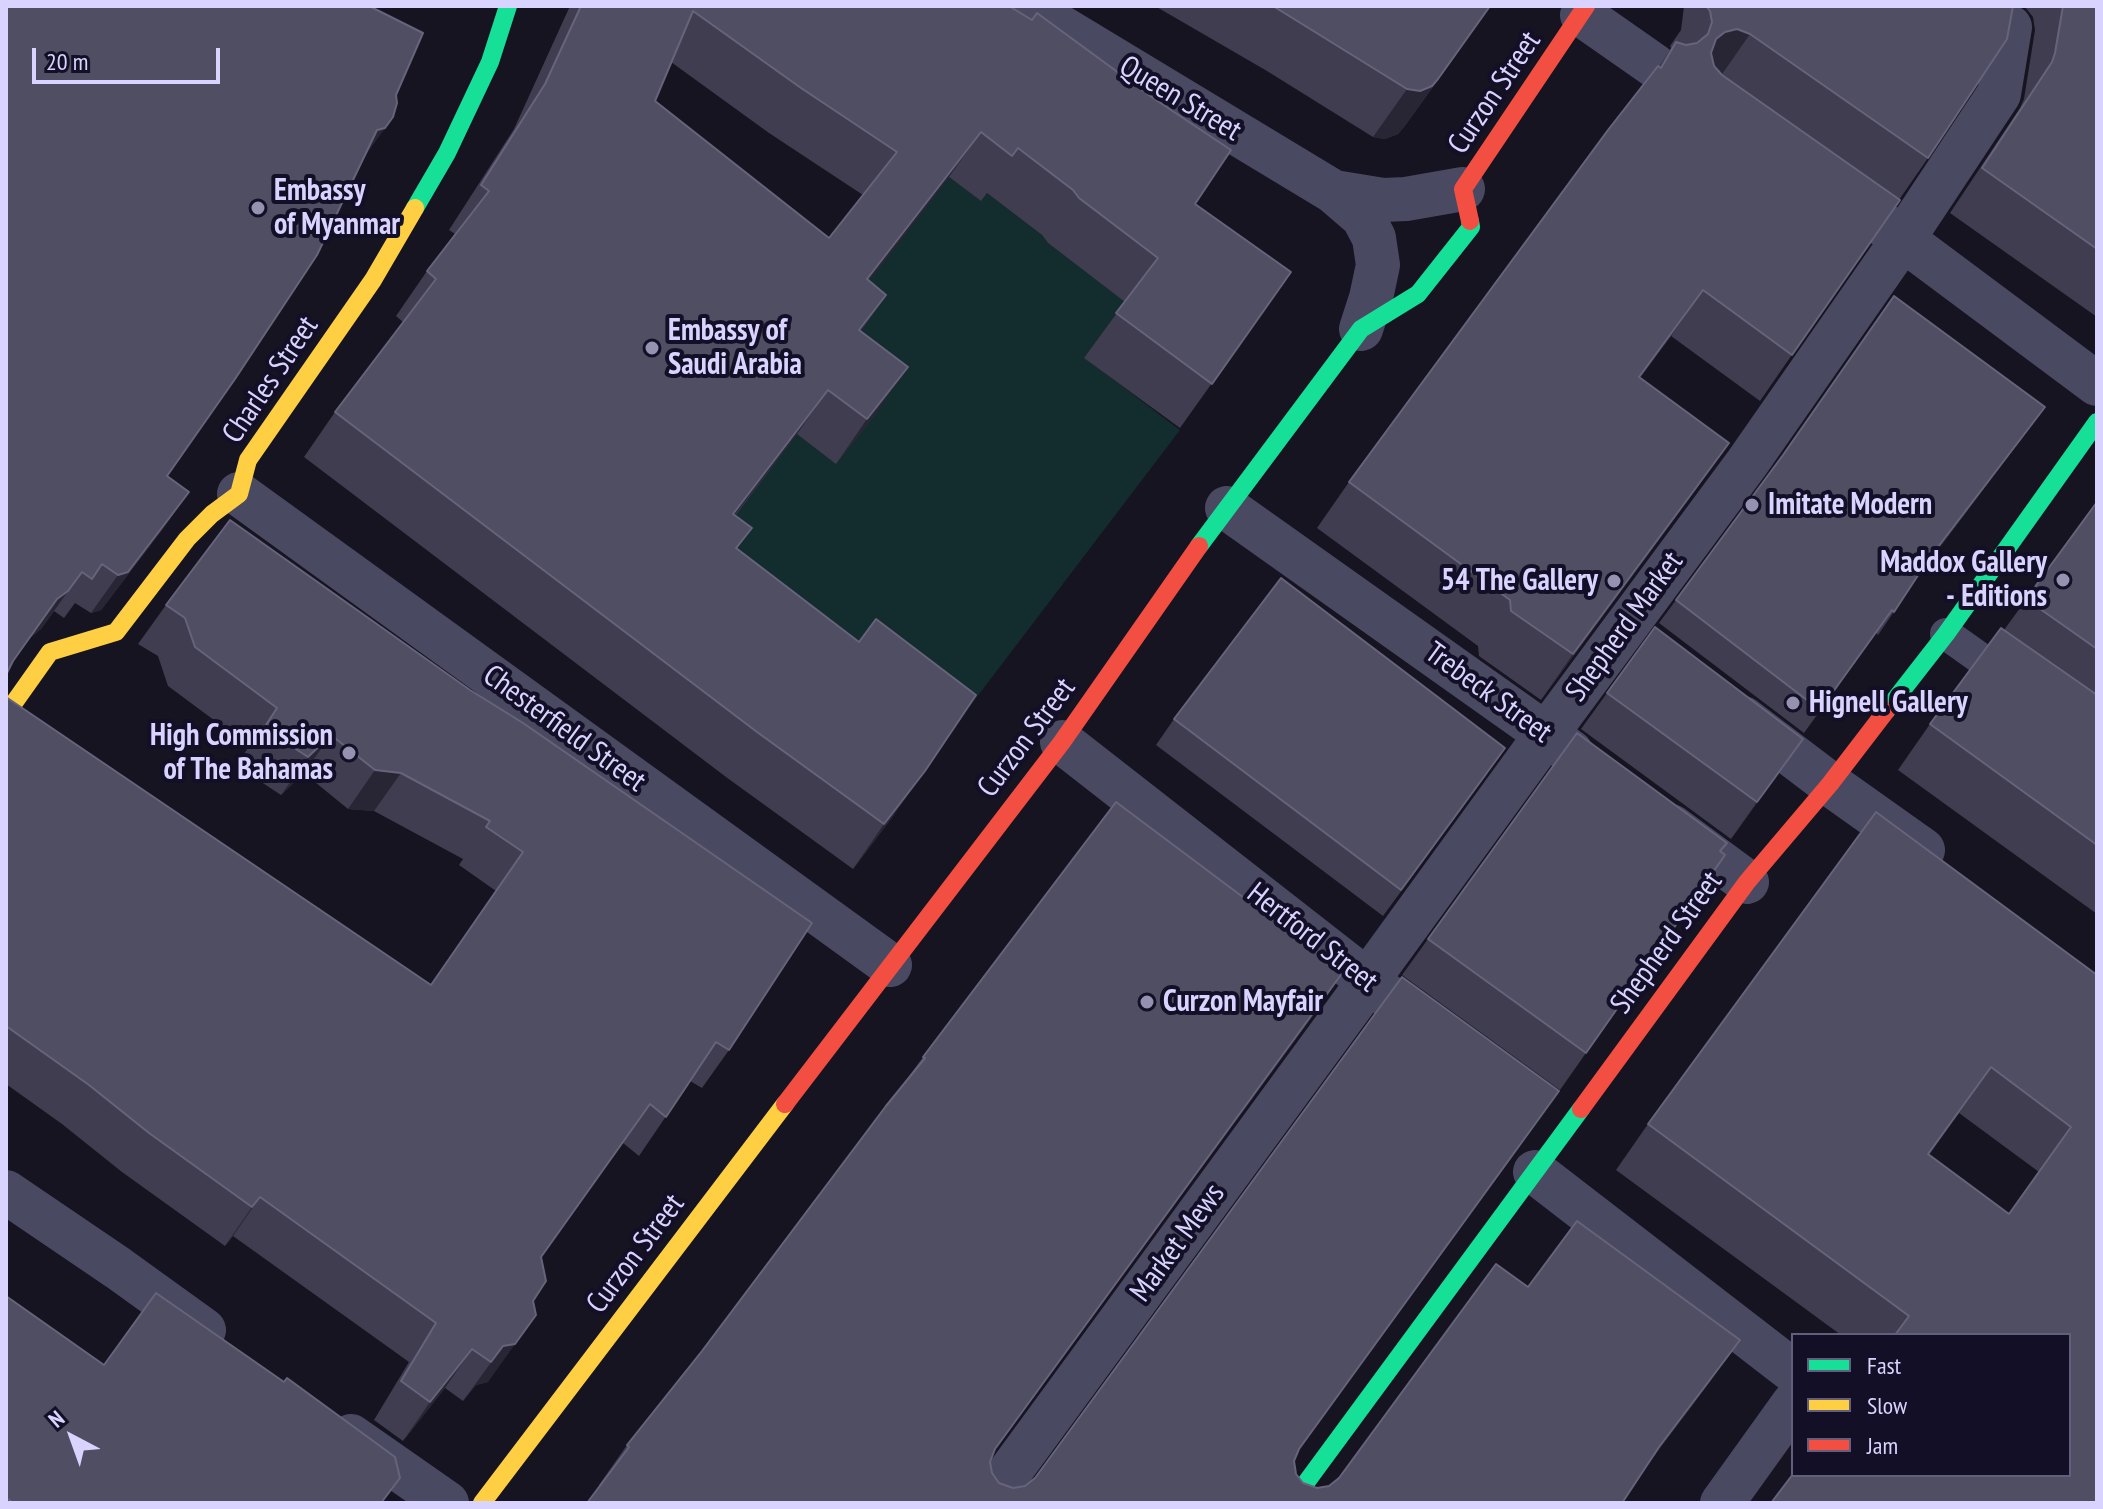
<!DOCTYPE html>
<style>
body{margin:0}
#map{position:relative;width:2103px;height:1509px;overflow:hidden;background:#161421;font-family:"PT Sans Narrow",sans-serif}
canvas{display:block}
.frame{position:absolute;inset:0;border:8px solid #d9d4ff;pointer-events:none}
.legend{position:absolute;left:1791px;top:1333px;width:280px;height:144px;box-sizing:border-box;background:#130f26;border:2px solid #625e7d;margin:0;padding:10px 14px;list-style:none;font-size:24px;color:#d9d4ff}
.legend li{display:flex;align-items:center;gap:16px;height:40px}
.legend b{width:40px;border:2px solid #625e7d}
.north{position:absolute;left:32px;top:1397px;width:80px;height:80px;-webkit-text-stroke:6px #130f26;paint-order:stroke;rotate:319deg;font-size:22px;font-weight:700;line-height:32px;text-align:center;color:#d9d4ff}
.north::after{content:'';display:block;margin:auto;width:28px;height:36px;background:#d9d4ff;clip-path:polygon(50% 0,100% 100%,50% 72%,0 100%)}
.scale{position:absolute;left:32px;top:48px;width:188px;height:36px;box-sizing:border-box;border:4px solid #d9d4ff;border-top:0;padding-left:10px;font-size:24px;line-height:28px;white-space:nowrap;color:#d9d4ff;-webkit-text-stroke:6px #130f26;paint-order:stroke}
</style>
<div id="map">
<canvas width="2103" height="1509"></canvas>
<div class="frame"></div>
<ul class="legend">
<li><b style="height:10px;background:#16e098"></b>Fast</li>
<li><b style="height:10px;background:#ffcf43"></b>Slow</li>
<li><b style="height:10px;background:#f24e42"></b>Jam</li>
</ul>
<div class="north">N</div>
<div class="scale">20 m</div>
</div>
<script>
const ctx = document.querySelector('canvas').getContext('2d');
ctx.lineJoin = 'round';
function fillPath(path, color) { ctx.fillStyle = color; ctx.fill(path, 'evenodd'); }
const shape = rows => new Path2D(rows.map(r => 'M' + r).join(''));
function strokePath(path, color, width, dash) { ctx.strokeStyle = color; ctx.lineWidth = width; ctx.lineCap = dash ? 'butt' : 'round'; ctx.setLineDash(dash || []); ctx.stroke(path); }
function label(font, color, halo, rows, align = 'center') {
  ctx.font = font + ' "PT Sans Narrow",sans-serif'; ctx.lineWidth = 8; ctx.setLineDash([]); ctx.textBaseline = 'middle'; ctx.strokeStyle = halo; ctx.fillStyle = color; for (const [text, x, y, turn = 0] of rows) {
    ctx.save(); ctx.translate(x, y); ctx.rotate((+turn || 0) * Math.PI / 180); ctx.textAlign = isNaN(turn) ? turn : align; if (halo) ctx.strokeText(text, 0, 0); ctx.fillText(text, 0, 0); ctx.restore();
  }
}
fillPath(shape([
 [949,177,980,200,987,193,1042,235,1048,243,1127,303,1085,358,1180,430,945,739,701,559,797,434,836,324]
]), '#132c2d');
strokePath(shape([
 [1946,634,2015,683]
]), '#4a4962', 32);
strokePath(shape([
 [1026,6,1334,192,1363,217,1374,238,1378,265,1371,298,1361,329],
 [1582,15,1655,66],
 [1334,192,1383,200,1406,199,1463,189],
 [1881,223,2097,384],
 [239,494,890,965],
 [1227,508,1571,752],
 [1743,718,1830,784,1923,850],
 [1062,742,1390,998],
 [1671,826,1747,882],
 [1535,1172,1793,1371],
 [6,1192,118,1268,204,1330],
 [351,1436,447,1503],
 [987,1503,1356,999,1367,981,1556,721,1747,463,1903,239,1999,94,2010,27],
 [1722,1503,1793,1404]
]), '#4a4962', 44);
strokePath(shape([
 [415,208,447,153,490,62,508,6],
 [1199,546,1361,329,1418,294,1471,227,1470,221],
 [1886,711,1946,634,2097,422],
 [1291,1503,1581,1109]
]), '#16e098', 18);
strokePath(shape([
 [6,714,50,652,116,632,187,539,212,514,239,494,248,460,373,280,415,208],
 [482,1503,785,1104]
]), '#ffcf43', 18);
strokePath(shape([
 [1470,221,1463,189,1586,6],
 [785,1104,1062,742,1199,546],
 [1581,1109,1747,882,1830,784,1886,711]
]), '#f24e42', 18);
fillPath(shape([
 [6,6,363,159,167,476,189,492,162,530,101,610,91,613,75,603,64,618,54,611,41,629,30,638,12,662],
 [570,6,1009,6,1195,204,1291,272,1180,428,1084,358,1125,302,1048,243,1042,235,987,193,981,201,949,177,869,281,886,295,861,331,877,412,836,464,797,434,735,516,752,528,737,549,894,815,853,869,726,777,304,457,335,412,403,322,396,316,427,271,455,234,449,230,514,129],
 [671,62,769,133,863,195,829,238,655,101],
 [1155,6,1491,6,1404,127,1398,134,1385,139,1373,137,1267,71],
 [1684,6,2013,6,1928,158,1760,401,1671,336,1640,378,1697,488,1541,700,1479,656,1478,646,1317,528,1349,482,1659,66,1671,48,1670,46,1681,30],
 [2022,6,2097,6,2097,317,1950,213,2020,108,2024,99,2035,30,2033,17,2025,7],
 [2028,430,1919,575,1878,635,1876,633,1804,733,1659,623,1782,457],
 [2097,502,2097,914,1898,770,1930,724,2004,630],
 [230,520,729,1050,702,1088,690,1081,639,1156,623,1143,541,1257,533,1301,488,1382,476,1385,463,1401,445,1388,403,1441,374,1420,409,1362,233,1236,225,1246,122,1172,62,1124,6,1084,6,697,431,985,496,891,459,865,463,859,374,811,348,809,304,773,281,795,237,766,249,746,168,686,158,656,138,644,166,605],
 [1607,693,1803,739,1731,839,1581,729],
 [1174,719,1487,774,1383,916,1156,745],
 [1721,852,1725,855,1560,1090,1402,975,1428,939],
 [1343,972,993,1452,990,1462,992,1473,999,1483,1013,1488,1025,1486,1559,1091,1297,1452,1294,1461,1296,1474,1303,1483,1317,1488,1329,1486,1339,1478,1528,1287,1712,1379,1645,1468,1622,1503,599,1485,627,1445,702,1351,904,1083,923,1057],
 [2097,975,2069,1335,1841,1335,1616,1170,1648,1124],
 [1959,1113,2039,1172,2009,1214,1929,1155]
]), '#403d50');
fillPath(shape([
 [1490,6,1404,127,1398,134,1385,139,1373,137,1407,89],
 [1737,29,1750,34,1718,80,1693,78,1716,39,1725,32],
 [393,117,358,166,377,130],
 [981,132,949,177,836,324,867,279],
 [1703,290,1671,336,1607,423,1639,377],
 [886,295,855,339,859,330],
 [908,367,877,412,836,464,867,419],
 [828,390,797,434,701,559,733,514],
 [2045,407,2028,430,1912,584,1928,560],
 [1729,443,1697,488,1541,700,1573,654],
 [189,492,162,530,101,610,91,613,118,575],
 [82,572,41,629,30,638,57,599],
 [331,735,304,773,281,795,308,757],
 [1803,739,1777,776,1731,839,1757,802],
 [375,770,401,773,374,811,348,809],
 [925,771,894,815,853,869,884,824],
 [1343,972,1316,1012,967,1488,995,1449],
 [1991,1067,1959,1113,1896,1200,1928,1154],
 [1559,1091,1531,1131,1271,1488,1299,1449],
 [260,1197,233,1236,225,1246,252,1207],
 [536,1315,488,1382,476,1385,463,1401,503,1346],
 [1740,1340,1712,1379,1631,1487,1659,1447],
 [472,1349,445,1388,403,1441,430,1402]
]), '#282635');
const building = shape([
 [6,6,369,6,423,33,396,95,397,103,393,117,385,128,377,130,317,255,235,379,167,476,189,492,128,572,118,575,102,564,92,579,82,572,68,591,57,599,13,661,6,675,6,6],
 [581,6,1009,6,1032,20,1037,13,1153,98,1231,150,1195,204,1291,272,1212,384,1116,313,1158,258,1079,198,1073,190,1018,148,1012,156,981,132,867,279,886,295,859,330,908,367,867,419,828,390,733,514,752,528,736,548,859,642,876,619,976,695,925,771,884,824,757,732,335,412,436,279,427,271,489,191,481,185,545,84,581,6],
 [693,11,801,88,897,152,829,238,655,101,693,11],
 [1273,6,1490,6,1438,79,1432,86,1420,91,1407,89,1273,6],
 [1706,6,2013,6,2007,39,1928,158,1750,34,1737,29,1725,32,1716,39,1711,53,1714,66,1722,75,1900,200,1792,355,1703,290,1639,377,1729,443,1573,654,1511,611,1510,600,1349,482,1608,130,1658,66,1661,68,1676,42,1686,45,1697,43,1708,34,1712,22,1710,11,1706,6],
 [2063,6,2097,6,2097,249,1982,168,2052,62,2055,53,2063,6],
 [1894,296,2045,407,1928,560,1894,612,1892,610,1820,710,1676,600,1783,455,1894,296],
 [2097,502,2097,649,2026,599,2097,502],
 [230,520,470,690,523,723,812,923,729,1050,716,1042,666,1117,650,1104,541,1257,546,1281,533,1301,536,1315,515,1344,503,1346,491,1362,472,1349,430,1402,401,1381,436,1323,260,1197,252,1207,149,1133,89,1085,6,1026,6,697,431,985,523,852,486,827,490,821,401,773,375,770,331,735,308,757,264,728,277,708,195,647,185,618,166,605,230,520],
 [1281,578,1505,748,1401,890,1174,719,1281,578],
 [1655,627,1803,739,1757,802,1607,693,1655,627],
 [2001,628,2097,695,2097,845,1930,724,2001,628],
 [1577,733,1727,843,1720,851,1725,855,1586,1053,1428,939,1577,733],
 [1116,802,1343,972,995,1449,990,1462,992,1473,999,1483,1013,1488,1025,1486,1035,1478,1402,977,1559,1091,1299,1449,1294,1461,1296,1474,1303,1483,1317,1488,1329,1486,1339,1478,1496,1264,1528,1287,1577,1221,1740,1340,1659,1447,1622,1503,587,1503,629,1447,627,1445,702,1351,886,1106,925,1058,923,1057,1116,802],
 [1876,812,2097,975,2097,1503,1771,1503,1793,1474,1793,1475,2069,1475,2069,1335,1895,1335,1909,1316,1648,1124,1876,812],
 [1991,1067,2071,1127,2009,1214,1928,1154,1991,1067],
 [156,1293,284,1382,287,1378,395,1457,400,1478,381,1503,14,1503,6,1498,6,1296,104,1365,156,1293]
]);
fillPath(building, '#504e63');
strokePath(building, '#66637b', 2);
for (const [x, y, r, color] of [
 [258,208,8,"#9591b1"],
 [652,348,8,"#9591b1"],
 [1752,505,8,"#9591b1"],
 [2063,580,8,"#9591b1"],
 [1614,581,8,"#9591b1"],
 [1793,703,8,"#9591b1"],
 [349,753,8,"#9591b1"],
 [1147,1002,8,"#9591b1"]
]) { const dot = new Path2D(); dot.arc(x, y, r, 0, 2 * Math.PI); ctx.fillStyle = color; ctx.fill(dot); strokePath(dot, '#130f26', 3); }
label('30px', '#d9d4ff', '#130f26', [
 ["Curzon Street",1495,93,-56],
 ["Queen Street",1180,99,31],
 ["Charles Street",271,380,-56],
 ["Shepherd Market",1625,627,-54],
 ["Trebeck Street",1488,693,36],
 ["Chesterfield Street",564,729,36],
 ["Curzon Street",1027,738,-53],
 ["Hertford Street",1312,938,38],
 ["Shepherd Street",1667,943,-54],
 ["Market Mews",1178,1243,-54],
 ["Curzon Street",636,1254,-53]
]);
label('bold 30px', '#d9d4ff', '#130f26', [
 ["Embassy",274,191],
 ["of Myanmar",274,225],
 ["Embassy of",668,331],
 ["Saudi Arabia",668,365],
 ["Imitate Modern",1768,505],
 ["Maddox Gallery",2047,563,"right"],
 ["- Editions",2047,597,"right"],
 ["54 The Gallery",1598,581,"right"],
 ["Hignell Gallery",1809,703],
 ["High Commission",333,736,"right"],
 ["of The Bahamas",333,770,"right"],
 ["Curzon Mayfair",1163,1002]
], 'left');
</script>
